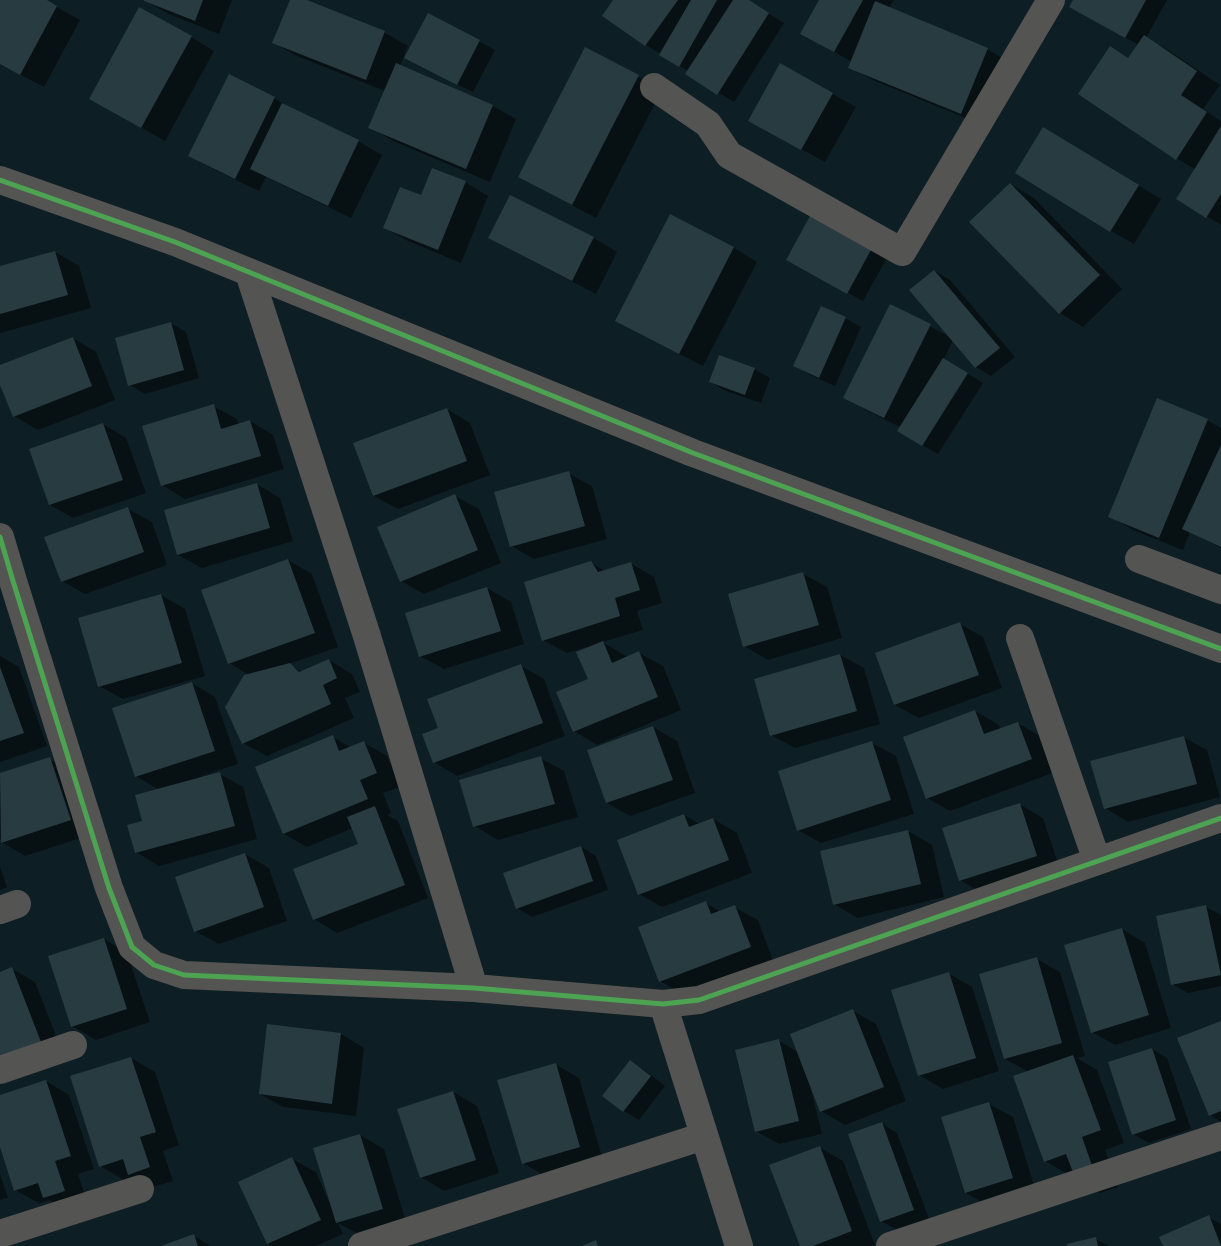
<!DOCTYPE html>
<style>
body{margin:0}
canvas{display:block;background:#0d1e24}
</style>
<canvas width="1221" height="1246"></canvas>
<script>
const ctx = document.querySelector('canvas').getContext('2d');
ctx.lineJoin = 'round';
function fillPath(path, color) { ctx.fillStyle = color; ctx.fill(path, 'evenodd'); }
const shape = rows => new Path2D(rows.map(r => 'M' + r).join(''));
function strokePath(path, color, width, dash) { ctx.strokeStyle = color; ctx.lineWidth = width; ctx.lineCap = dash ? 'butt' : 'round'; ctx.setLineDash(dash || []); ctx.stroke(path); }
fillPath(shape([
 [0,0,44,0,80,20,44,87,0,64],
 [146,0,232,0,219,34,169,14,145,1],
 [291,0,303,0,385,33,408,46,400,66,493,106,516,119,490,182,393,141,370,127,385,91,297,56,274,43],
 [615,0,747,0,784,23,734,102,687,74,689,71,660,55,661,54,646,45,604,15],
 [820,0,894,0,889,8,987,49,1011,63,985,126,873,80,850,67,852,62,802,33],
 [1074,0,1167,0,1146,38,1168,50,1220,85,1203,109,1221,121,1221,225,1178,199,1196,170,1176,158,1130,59,1139,45,1086,16],
 [191,37,214,51,165,141,114,112],
 [479,41,495,50,473,92,422,67],
 [585,49,639,77,662,90,596,218,543,190,519,177],
 [780,65,856,107,825,162,773,134],
 [230,76,274,98,298,112,358,141,382,155,351,218,266,177,259,191,213,169,190,156],
 [1067,142,1161,199,1134,244,1111,231],
 [465,182,488,196,461,263,408,241,385,228,422,197],
 [1010,184,1034,198,1122,289,1083,327,1060,313],
 [510,196,594,238,617,252,596,294,513,251,489,238],
 [671,216,734,248,757,262,703,366,640,334,617,321],
 [811,216,887,258,863,301,803,268],
 [55,252,79,266,91,308,0,333,0,267],
 [935,271,950,280,1015,357,991,376,976,367,953,340,944,359,983,383,938,454,922,445,900,427,868,411,845,398,890,305,950,337],
 [845,318,861,327,835,386,810,375,795,366],
 [171,323,186,332,199,378,145,394,130,385],
 [73,338,96,352,115,400,38,430,14,416,0,382,0,366],
 [754,369,770,378,761,403,726,391,710,382],
 [213,406,237,419,239,425,250,421,273,435,284,469,185,499,162,485],
 [447,409,470,423,490,475,398,509,374,496,355,444],
 [1207,420,1221,428,1221,548,1190,532,1183,550,1133,530,1110,516],
 [103,424,126,438,146,493,73,518,50,505],
 [568,473,592,486,607,539,534,559,511,546],
 [257,484,280,498,293,541,202,568,178,555],
 [455,496,479,509,501,563,424,594,401,581],
 [128,509,152,522,167,565,85,594,62,581],
 [288,560,312,574,338,647,289,664,302,672,329,660,352,674,360,692,345,698,354,718,267,756,243,743,249,675,229,663],
 [591,563,605,571,630,563,654,577,662,603,637,611,643,630,602,642,626,656,627,658,639,653,663,666,681,710,597,745,574,731,589,680,587,647,567,653,543,640],
 [803,574,827,587,842,638,768,660,744,646],
 [487,588,511,602,524,644,444,669,420,656],
 [161,595,185,609,205,676,123,699,99,686],
 [960,624,983,637,1002,688,919,718,895,705,876,654],
 [840,655,864,668,880,724,795,748,771,735],
 [0,656,19,667,47,746,0,762],
 [521,666,544,679,565,736,457,776,434,762,439,728],
 [192,683,215,697,238,764,201,776,201,778,220,774,243,787,257,839,159,866,136,852,143,821,159,790,136,776],
 [975,711,999,725,1000,729,1018,723,1041,737,1055,772,950,811,927,798],
 [653,727,677,741,695,793,630,816,607,803],
 [333,737,352,748,364,743,387,756,400,787,383,793,391,813,387,815,398,821,428,898,337,933,314,919,359,845,353,828,307,847,284,834],
 [1183,737,1207,750,1220,797,1128,822,1105,808],
 [872,743,896,756,914,814,821,843,798,830],
 [540,758,564,771,578,817,498,840,475,826],
 [49,759,73,772,93,834,25,856,2,842,0,838,0,775],
 [1019,804,1043,818,1060,869,984,894,960,880],
 [684,815,700,824,713,819,737,833,752,873,662,907,639,894],
 [908,831,932,845,944,897,858,918,834,904],
 [581,847,596,856,608,890,532,917,517,908],
 [245,854,269,868,287,921,219,944,195,931],
 [0,867,7,887,0,890],
 [706,903,721,912,734,907,758,920,773,961,684,995,660,981],
 [1206,907,1221,915,1221,986,1188,993,1172,984],
 [1122,929,1145,943,1171,1028,1115,1045,1092,1032],
 [104,939,127,953,150,1022,96,1040,72,1026],
 [1037,959,1060,972,1085,1056,1077,1058,1097,1070,1124,1143,1105,1150,1118,1187,1100,1193,1045,1161,1029,1072,1005,1059],
 [12,969,35,982,64,1056,0,1073,0,972],
 [949,974,972,987,999,1071,943,1089,919,1075],
 [853,1011,876,1024,906,1101,845,1125,821,1111,812,1088,811,1089,822,1134,779,1144,756,1131,779,1041,798,1052],
 [1221,1022,1221,1122,1210,1115],
 [341,1034,364,1048,356,1116,283,1107,260,1094],
 [1152,1049,1167,1058,1191,1129,1149,1143,1133,1134],
 [131,1058,155,1072,179,1145,163,1151,173,1181,153,1187,134,1176,124,1180,100,1166],
 [630,1062,646,1071,665,1086,639,1120,624,1111],
 [555,1064,579,1078,603,1160,547,1177,523,1163],
 [46,1081,69,1095,94,1169,78,1174,88,1204,68,1211,49,1200,39,1203,15,1190,0,1143,0,1097],
 [453,1092,477,1106,499,1173,444,1191,421,1177],
 [989,1104,1013,1117,1036,1192,989,1206,966,1193],
 [881,1123,897,1133,929,1219,897,1230,881,1221],
 [360,1135,384,1149,406,1222,360,1235,338,1223,343,1234,316,1246,272,1246,268,1244,292,1159,316,1172,329,1202,331,1201,315,1148],
 [819,1147,843,1161,875,1245,872,1246,801,1246],
 [0,1174,8,1198,0,1200],
 [1208,1217,1221,1224,1221,1246,1164,1246],
 [194,1236,211,1246,164,1246],
 [1096,1239,1109,1246,1069,1246]
]), '#0007');
fillPath(shape([
 [0,0,47,0,57,6,20,75,0,64],
 [144,0,203,0,195,21,144,1],
 [290,0,307,0,385,31,366,80,272,43],
 [613,0,678,0,645,46,602,16],
 [691,0,717,0,679,67,659,55],
 [733,0,749,0,769,13,717,95,685,74],
 [819,0,863,0,834,52,800,34],
 [1073,0,1146,0,1125,38,1069,7],
 [875,1,988,48,961,114,848,68],
 [139,7,192,36,141,128,89,99],
 [428,13,480,40,457,85,404,58],
 [1144,35,1197,71,1181,95,1207,112,1176,160,1078,94,1110,46,1128,58],
 [585,47,639,75,572,205,518,177],
 [396,63,493,105,466,169,368,128],
 [780,63,833,93,801,150,748,121],
 [229,74,275,97,235,179,188,156],
 [282,103,359,140,328,206,250,169],
 [1221,126,1221,194,1206,218,1176,199],
 [1043,127,1139,185,1110,232,1015,173],
 [432,168,466,181,438,250,383,228,400,187,421,195],
 [1010,183,1100,275,1059,314,969,222],
 [510,195,594,237,572,281,488,238],
 [670,214,734,247,679,354,615,321],
 [811,214,872,248,847,294,786,260],
 [55,251,68,295,0,314,0,266],
 [934,270,1000,348,975,368,909,290],
 [890,304,931,324,884,418,843,398],
 [821,306,846,317,819,378,793,366],
 [171,322,184,370,128,386,115,338],
 [73,337,92,386,13,417,0,385,0,365],
 [719,355,755,368,745,395,709,382],
 [943,358,968,373,922,446,897,431],
 [1157,398,1208,419,1159,538,1108,517],
 [214,404,221,429,250,420,261,456,161,486,142,426],
 [447,408,467,461,373,496,353,443],
 [103,423,123,480,49,505,29,449],
 [1221,445,1221,547,1182,529],
 [569,471,585,526,510,547,494,492],
 [257,483,270,528,177,555,164,510],
 [455,494,478,550,400,582,377,527],
 [128,507,144,552,61,582,44,537],
 [288,559,315,633,228,664,201,590],
 [591,561,598,572,631,562,640,590,615,598,620,616,542,641,524,582],
 [803,572,819,625,743,647,728,594],
 [487,587,501,631,419,657,405,613],
 [161,594,182,663,98,687,78,618],
 [960,622,979,675,894,705,875,653],
 [603,641,612,663,639,651,658,697,573,732,556,692,588,679,576,652],
 [840,654,857,711,770,736,754,679],
 [329,659,337,678,323,685,331,704,242,744,225,707,244,675,290,663,299,672],
 [521,664,543,723,433,763,422,734,438,728,427,699],
 [0,667,24,733,0,741],
 [192,682,215,751,135,777,112,708],
 [975,710,984,734,1018,722,1032,759,926,799,903,737],
 [653,726,673,780,606,803,587,750],
 [333,735,339,751,364,741,377,773,360,780,368,799,283,834,255,767],
 [1184,736,1197,784,1104,809,1090,761],
 [872,741,891,800,797,831,778,771],
 [541,756,555,804,473,827,459,780],
 [50,757,71,820,1,843,0,773],
 [220,772,235,826,135,853,127,825,142,821,135,795],
 [1020,803,1037,856,959,881,942,828],
 [375,806,405,885,313,920,293,869,358,844,347,817],
 [684,814,689,827,713,818,729,860,638,895,617,840],
 [908,830,921,884,833,905,820,851],
 [581,846,593,881,516,909,503,873],
 [245,853,264,907,194,932,175,877],
 [706,901,711,914,735,905,751,947,659,982,638,927],
 [1206,905,1221,975,1171,985,1156,916],
 [1122,928,1149,1015,1091,1033,1064,945],
 [104,938,127,1009,71,1027,48,956],
 [1037,957,1062,1043,1004,1059,979,974],
 [12,967,41,1042,0,1058,0,972],
 [949,972,976,1058,918,1076,891,990],
 [853,1009,884,1087,820,1112,790,1034],
 [1221,1021,1221,1111,1209,1116,1177,1038],
 [267,1024,341,1033,332,1104,259,1094],
 [779,1039,799,1121,755,1132,735,1050],
 [1152,1048,1176,1120,1132,1135,1108,1062],
 [1073,1055,1101,1130,1082,1137,1095,1174,1076,1180,1066,1154,1044,1162,1013,1076],
 [131,1057,156,1132,140,1137,150,1167,128,1175,123,1159,99,1167,70,1076],
 [630,1060,651,1076,623,1112,602,1096],
 [556,1063,580,1147,522,1164,497,1080],
 [46,1080,71,1156,55,1161,65,1191,43,1198,38,1183,14,1191,0,1147,0,1095],
 [453,1091,476,1160,420,1178,397,1109],
 [989,1102,1013,1178,965,1193,941,1117],
 [882,1122,914,1210,880,1222,848,1134],
 [360,1134,383,1209,336,1223,313,1148],
 [820,1146,852,1231,813,1246,800,1246,769,1165],
 [292,1157,321,1220,267,1244,238,1182],
 [1209,1215,1221,1246,1163,1246,1159,1237],
 [194,1234,198,1246,161,1246],
 [1096,1237,1098,1246,1067,1246,1067,1244],
 [596,1240,598,1246,582,1246]
]), '#283b41');
strokePath(shape([
 [654,87,708,124,729,155,902,252,1051,0],
 [0,180,175,242,693,453,1221,649],
 [249,273,366,633,474,988],
 [0,537,13,581,109,888,132,947,154,965,184,975,474,988,663,1004,699,1000,1221,818],
 [1139,559,1221,590],
 [1020,638,1097,861],
 [0,910,17,904],
 [663,1004,739,1246],
 [0,1070,73,1045],
 [0,1234,140,1189],
 [362,1246,704,1136],
 [890,1246,1221,1136]
]), '#545452', 28);
strokePath(shape([
 [0,180,175,242,693,453,1221,649],
 [0,537,13,581,109,888,132,947,154,965,184,975,474,988,663,1004,699,1000,1221,818]
]), '#4ca352', 5);
</script>
